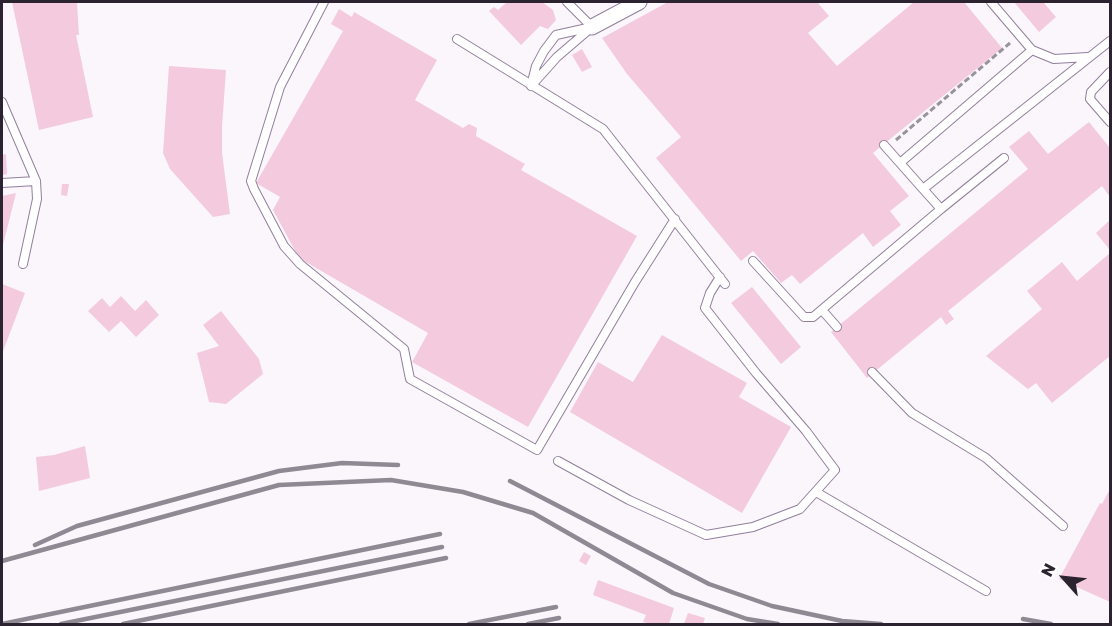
<!DOCTYPE html>
<style>
body{margin:0}
#map{position:relative;width:1112px;height:626px;overflow:hidden;background:#faf6fc;font-family:"Golos Text",sans-serif}
canvas{display:block}
.frame{position:absolute;inset:0;border:3px solid #2b2430;pointer-events:none}
.north{position:absolute;left:1034px;top:548px;width:60px;height:60px;-webkit-text-stroke:4px #fff;paint-order:stroke;rotate:297deg;font-size:16px;font-weight:700;line-height:24px;text-align:center;color:#2b2430}
.north::after{content:'';display:block;margin:auto;width:21px;height:27px;background:#2b2430;clip-path:polygon(50% 0,100% 100%,50% 72%,0 100%)}
</style>
<div id="map">
<canvas width="1112" height="626"></canvas>
<div class="frame"></div>
<div class="north">N</div>
</div>
<script>
const ctx = document.querySelector('canvas').getContext('2d');
ctx.lineJoin = 'round';
function fillPath(path, color) { ctx.fillStyle = color; ctx.fill(path, 'evenodd'); }
const shape = rows => new Path2D(rows.map(r => 'M' + r).join(''));
function strokePath(path, color, width, dash) { ctx.strokeStyle = color; ctx.lineWidth = width; ctx.lineCap = dash ? 'butt' : 'round'; ctx.setLineDash(dash || []); ctx.stroke(path); }
fillPath(shape([
 [12,2,77,2,79,35,76,35,93,117,39,130],
 [507,2,542,2,553,10,556,20,548,29,540,26,521,45,489,11,494,7,498,10],
 [668,2,817,2,829,16,808,33,837,66,914,2,964,2,1002,48,873,153,909,196,890,211,901,225,873,247,863,233,800,284,792,275,781,283,753,251,741,261,656,158,681,137,627,74,602,38],
 [1014,2,1043,2,1056,17,1039,32],
 [339,9,352,17,354,12,437,60,415,100,463,128,469,124,477,128,476,136,525,164,521,170,637,236,528,427,412,362,428,333,299,258,273,210,280,197,256,183,343,31,331,24],
 [582,49,592,67,582,72,572,55],
 [169,66,226,70,222,127,222,153,230,214,213,217,170,169,163,153],
 [1089,122,1110,148,1110,197,1102,186,948,311,954,319,946,325,941,317,867,378,831,332,1028,169,1009,147,1029,131,1048,154],
 [6,154,7,174,2,175,2,155],
 [62,184,69,184,67,196,61,195],
 [16,193,2,249,2,196],
 [1110,220,1110,250,1096,233],
 [1110,253,1110,356,1052,403,1036,383,1028,389,986,356,1042,309,1027,291,1062,262,1077,281],
 [2,284,25,293,2,354],
 [752,287,801,347,781,364,731,303],
 [121,296,135,311,146,300,159,315,136,337,121,321,109,332,88,311,102,298,110,307],
 [221,311,259,359,263,374,226,404,209,402,197,353,219,346,203,325],
 [662,335,747,383,739,397,791,427,742,513,570,412,598,362,633,382],
 [85,446,90,478,39,491,36,457,54,455],
 [1110,489,1110,602,1059,579,1100,503,1102,504],
 [584,552,591,556,586,565,579,561],
 [598,580,674,608,669,624,651,624,643,622,646,615,593,595],
 [688,613,705,618,703,624,684,624]
]), '#f4cade');
const lane = shape([
 [324,2,280,87,251,181,254,189,284,246,300,264,404,349,410,379,537,450,635,282,675,219],
 [567,2,592,27],
 [991,2,1032,50,1054,59,1088,57],
 [592,27,557,57,531,86,536,66,544,51,556,35,592,27],
 [457,39,603,129,725,284],
 [1110,72,1091,92,1090,99,1110,122],
 [2,102,36,181],
 [884,145,923,189,1110,41],
 [900,163,1032,50],
 [2,183,36,181,37,199,23,264],
 [941,209,1004,158],
 [753,261,804,317,813,317,941,209,923,189],
 [822,310,837,327],
 [872,372,912,413,986,458,1063,526],
 [558,461,629,500,706,535,753,527,800,509,835,470,806,431,756,373,705,308,710,293,720,277],
 [816,492,986,591]
]);
const street = shape([
 [592,27,639,2]
]);
strokePath(lane, '#917f9c', 10);
strokePath(street, '#917f9c', 17);
strokePath(shape([
 [896,140,1010,43]
]), '#98939c', 3, [6, 3]);
strokePath(lane, '#fff', 8);
strokePath(street, '#fff', 15);
strokePath(shape([
 [510,481,709,584,772,606,842,621,881,624],
 [35,545,77,526,279,471,342,463,398,465],
 [2,561,279,485,391,480,463,492,533,513,673,593,747,619,778,624],
 [1023,619,1051,624],
 [2,624,440,534],
 [61,624,442,547],
 [123,624,446,558],
 [469,624,556,607],
 [528,624,559,618]
]), '#8f8993', 4.5);
</script>
